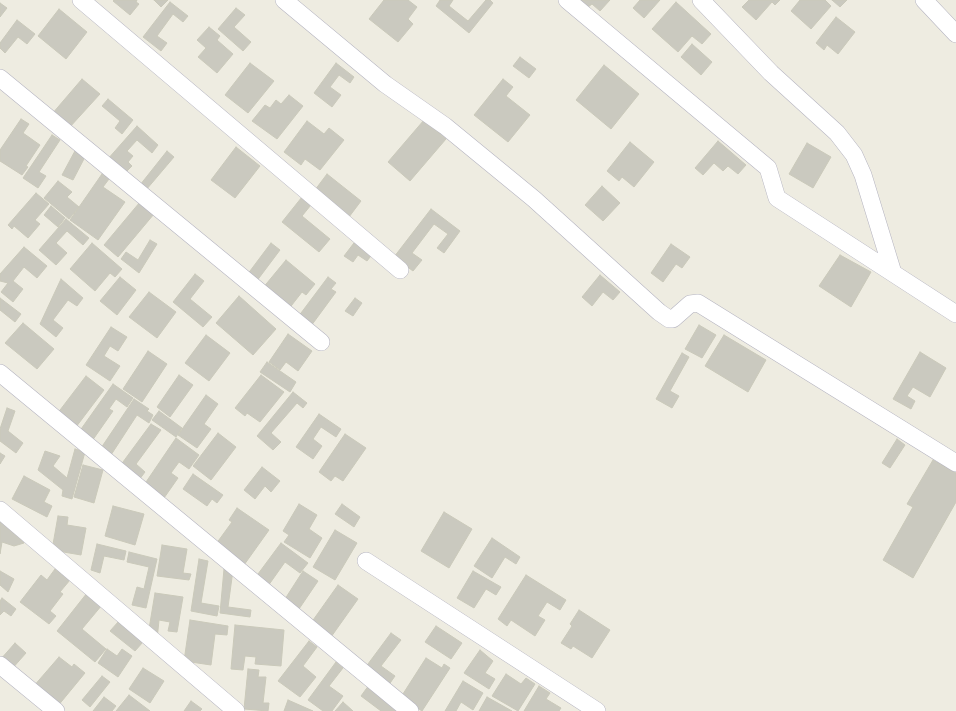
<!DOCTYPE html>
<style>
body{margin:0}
canvas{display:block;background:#eeece1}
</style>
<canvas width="956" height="711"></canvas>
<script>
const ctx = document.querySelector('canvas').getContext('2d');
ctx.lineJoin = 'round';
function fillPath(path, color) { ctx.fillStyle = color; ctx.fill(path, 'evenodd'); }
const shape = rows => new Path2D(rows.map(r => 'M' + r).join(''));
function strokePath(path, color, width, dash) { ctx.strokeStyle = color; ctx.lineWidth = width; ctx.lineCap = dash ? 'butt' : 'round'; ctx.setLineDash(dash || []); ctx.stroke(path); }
const building = shape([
 [114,0,137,0,136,2,139,4,130,15,113,1,114,0],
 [154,0,168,0,161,7,154,0],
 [384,0,408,0,417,7,408,19,413,24,398,42,369,19,384,0],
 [440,0,453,0,449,6,468,21,486,0,490,0,493,3,469,33,436,6,440,0],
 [578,0,610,0,600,11,592,4,587,8,578,0],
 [640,0,660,0,644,18,633,8,640,0],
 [749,0,780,0,775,5,772,2,756,20,742,7,749,0],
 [800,0,825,0,831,6,811,29,791,11,800,0],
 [832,0,847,0,840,7,832,0],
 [170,2,188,16,183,22,173,14,157,36,167,43,161,51,143,37,170,2],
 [676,2,711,34,702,44,692,36,678,52,652,29,676,2],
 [0,3,7,8,0,17,0,3],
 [236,8,245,15,234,27,251,42,243,51,218,29,236,8],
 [59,9,87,32,66,59,38,36,59,9],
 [836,17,855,32,838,54,827,45,824,50,816,43,836,17],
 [17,20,35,34,27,44,18,37,5,53,0,48,0,43,17,20],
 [209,27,220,36,217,40,233,54,217,73,198,57,206,48,197,40,209,27],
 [692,44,712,62,701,75,681,57,692,44],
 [520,57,536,69,529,78,513,66,520,57],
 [250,63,274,81,248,113,225,95,250,63],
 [336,63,354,77,350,83,339,75,330,87,341,95,332,107,314,93,336,63],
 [604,65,639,94,611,129,576,100,604,65],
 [82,79,100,94,69,128,52,114,82,79],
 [503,79,513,87,506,96,530,115,508,142,474,115,503,79],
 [289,95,303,106,277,139,252,121,265,105,270,108,276,100,281,104,289,95],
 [108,99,133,120,122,134,115,128,120,121,102,106,108,99],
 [21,119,29,124,23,133,40,145,26,166,28,167,22,175,0,161,0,150,21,119],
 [424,120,446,139,410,181,388,162,424,120],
 [307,121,324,134,329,128,344,140,320,170,305,159,301,165,284,152,307,121],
 [137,126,158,145,152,153,137,140,127,151,133,156,128,162,132,166,124,174,107,160,137,126],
 [52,135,60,140,39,172,46,176,38,188,23,178,52,135],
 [718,141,746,165,738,174,728,166,723,171,714,163,703,175,695,168,718,141],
 [630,142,654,162,634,187,622,177,619,181,607,171,630,142],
 [807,143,831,157,813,188,789,174,807,143],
 [236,147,260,166,235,198,211,180,236,147],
 [76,149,86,155,73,180,62,175,76,149],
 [167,151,174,157,146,190,140,185,167,151],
 [102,174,109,179,103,187,125,202,98,240,70,220,102,174],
 [327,174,361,201,349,217,315,190,327,174],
 [58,181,72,192,67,197,79,207,69,219,44,198,58,181],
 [602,186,620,203,603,221,585,205,602,186],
 [36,193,49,204,35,220,40,224,28,238,14,226,12,229,8,225,36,193],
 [302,197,311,205,302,216,330,239,319,252,282,222,302,197],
 [140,202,154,214,118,257,104,245,140,202],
 [51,206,65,218,58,227,44,215,51,206],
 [431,209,460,231,444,253,437,248,448,234,434,224,412,253,422,260,413,271,394,257,431,209],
 [66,219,89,238,83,245,67,231,56,243,67,253,56,265,39,250,66,219],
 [357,239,374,252,367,261,358,255,353,262,344,256,357,239],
 [150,240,157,244,139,273,121,259,126,252,138,260,150,240],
 [92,243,122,269,115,277,110,273,95,291,70,269,92,243],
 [271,243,280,250,256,282,247,275,271,243],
 [671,244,690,257,682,268,676,264,663,282,651,273,671,244],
 [24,247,47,266,37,278,24,267,13,281,23,289,13,302,1,292,8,283,0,281,0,274,24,247],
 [840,255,871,272,851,307,819,286,840,255],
 [286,260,315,284,306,295,302,292,288,310,262,289,286,260],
 [195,274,204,281,190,299,212,317,203,327,173,302,195,274],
 [600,275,620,292,613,300,603,292,592,306,582,297,600,275],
 [120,277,136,290,117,315,100,301,120,277],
 [328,277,336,283,331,289,336,292,311,326,298,317,328,277],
 [61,279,83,298,77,306,68,300,53,320,63,328,56,337,40,324,61,279],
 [149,292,176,312,157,338,129,317,149,292],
 [239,296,276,329,253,355,216,323,239,296],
 [0,298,21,314,15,322,0,310,0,298],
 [355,298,362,303,353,316,345,311,355,298],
 [23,323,54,349,37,369,5,343,23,323],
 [699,325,716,335,702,358,685,349,699,325],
 [111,327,127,337,118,351,110,346,104,356,120,366,110,381,86,365,111,327],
 [288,334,312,351,298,371,286,362,280,370,269,362,288,334],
 [206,335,230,353,209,381,185,363,206,335],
 [724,335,766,360,748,392,705,366,724,335],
 [148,351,167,364,142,402,123,389,148,351],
 [920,352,946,368,930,397,913,387,907,396,915,401,911,409,893,399,920,352],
 [682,353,689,357,670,391,679,396,672,408,656,399,682,353],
 [267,362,296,382,290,392,260,372,267,362],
 [179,375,193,385,170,417,157,407,179,375],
 [261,375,284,392,260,422,247,413,245,416,235,408,261,375],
 [86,376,104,390,76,427,57,414,86,376],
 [113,384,133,398,127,407,116,399,109,409,113,411,92,441,79,432,113,384],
 [293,392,307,403,303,408,297,403,271,433,281,442,273,450,257,436,293,392],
 [206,395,218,404,204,424,211,429,197,448,178,435,206,395],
 [134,399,149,409,147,411,153,415,149,423,137,415,109,458,99,451,134,399],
 [7,408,15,411,8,431,23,443,16,453,0,441,0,429,7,408],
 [159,411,182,428,176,437,152,420,159,411],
 [319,414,341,429,336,437,321,427,313,439,322,446,313,459,296,447,319,414],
 [151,424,161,430,136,464,145,472,139,480,120,466,151,424],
 [218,433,236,447,211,480,193,466,218,433],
 [345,434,366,448,343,481,335,476,331,481,319,472,345,434],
 [176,438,199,455,189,469,179,462,171,473,178,478,164,498,144,485,176,438],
 [897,439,905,445,890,468,882,463,897,439],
 [75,449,85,452,72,499,62,496,63,490,38,470,45,451,60,456,53,466,67,478,75,449],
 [0,453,5,456,0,464,0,453],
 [933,460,956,473,956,502,913,578,883,560,913,507,907,504,933,460],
 [83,465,103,470,94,503,74,497,83,465],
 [262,467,280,481,271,492,265,486,255,499,244,490,262,467],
 [193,474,223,495,217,503,212,499,207,506,183,489,193,474],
 [24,476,50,490,44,502,52,506,47,517,12,499,24,476],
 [299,504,317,515,309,529,322,538,310,558,284,542,289,535,283,531,299,504],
 [342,504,360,517,354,527,335,514,342,504],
 [113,506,144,514,135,545,105,536,113,506],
 [237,508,269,530,244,565,216,544,232,522,229,520,237,508],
 [444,512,472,529,449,568,421,551,444,512],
 [58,516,68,517,67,525,86,528,81,555,52,550,58,516],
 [0,520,24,543,14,546,2,542,0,554,0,520],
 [335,530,357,543,335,580,313,567,335,530],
 [492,538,520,557,516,564,505,557,492,578,474,566,492,538],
 [281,543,308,563,300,573,285,562,268,586,258,574,281,543],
 [97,544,126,551,124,560,104,556,100,573,91,570,97,544],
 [162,545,187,549,183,573,191,574,189,580,157,576,162,545],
 [129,552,157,559,146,608,132,605,137,587,144,589,149,567,127,562,129,552],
 [199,559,208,561,201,603,219,606,217,616,191,611,199,559],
 [55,569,70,580,60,592,63,594,50,611,56,616,49,624,20,602,41,575,47,580,55,569],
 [224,569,233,570,228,607,251,610,250,617,220,613,224,569],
 [0,571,14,579,8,592,0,585,0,571],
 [303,571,318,581,299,609,285,599,303,571],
 [473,571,501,587,496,595,486,589,474,608,457,598,473,571],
 [526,575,566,600,560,610,547,602,538,616,545,620,535,636,511,620,507,626,498,619,526,575],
 [338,585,358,599,331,637,311,623,338,585],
 [87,593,102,605,82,629,106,649,95,662,57,631,87,593],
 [155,593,183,597,177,632,168,631,170,622,159,620,157,640,148,635,155,593],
 [2,598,16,609,11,616,4,611,0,615,0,601,2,598],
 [579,610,610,630,592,658,573,646,571,649,561,643,572,626,570,624,579,610],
 [190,620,228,626,227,635,215,634,211,665,184,661,190,620],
 [119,621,143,642,135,651,110,631,119,621],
 [235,625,284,630,281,666,255,664,256,657,245,656,243,670,231,669,235,625],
 [436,626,462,643,451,659,425,642,436,626],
 [391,633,401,640,381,666,395,676,388,686,365,668,391,633],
 [309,641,317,647,303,666,316,677,300,697,278,681,309,641],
 [15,643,26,653,11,670,0,660,15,643],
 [107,649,117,656,122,649,132,656,118,677,98,663,107,649],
 [480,650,493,661,485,673,495,679,489,689,464,673,480,650],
 [59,657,72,667,74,664,85,673,57,707,33,687,59,657],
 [426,658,442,668,444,664,450,668,422,711,401,697,426,658],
 [336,662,343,668,329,686,343,696,332,711,323,711,308,700,336,662],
 [143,668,164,681,150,703,129,689,143,668],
 [248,669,259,670,258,677,266,677,263,703,269,703,268,711,244,709,248,669],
 [506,674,521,684,526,678,535,684,518,711,492,696,506,674],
 [102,676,110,682,90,707,82,700,102,676],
 [463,681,483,693,473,710,461,702,456,711,445,711,463,681],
 [369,685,398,707,396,711,381,711,361,696,369,685],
 [539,686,550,693,546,699,561,708,559,711,524,711,539,686],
 [129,695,150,711,116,711,129,695],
 [104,697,116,706,112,711,93,711,104,697],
 [487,697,512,711,479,711,487,697],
 [288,700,313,711,284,711,288,700],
 [191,701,202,709,200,711,184,711,191,701],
 [343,702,353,711,335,711,343,702]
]);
fillPath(building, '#cac9bf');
strokePath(building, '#cac9ba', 1);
const street = shape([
 [81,0,400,270],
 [284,0,385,84,445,126,534,199,659,312,669,319,673,319,690,304,698,303,956,463],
 [567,0,768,168,777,198,956,314],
 [701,0,771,73,837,133,854,155,863,175,893,273],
 [924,0,956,34],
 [0,78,321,342],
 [0,373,410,711],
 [0,510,236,711],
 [366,561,597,711],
 [0,665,56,711]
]);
strokePath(street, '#b5b4c0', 18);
strokePath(street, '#fff', 17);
</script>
